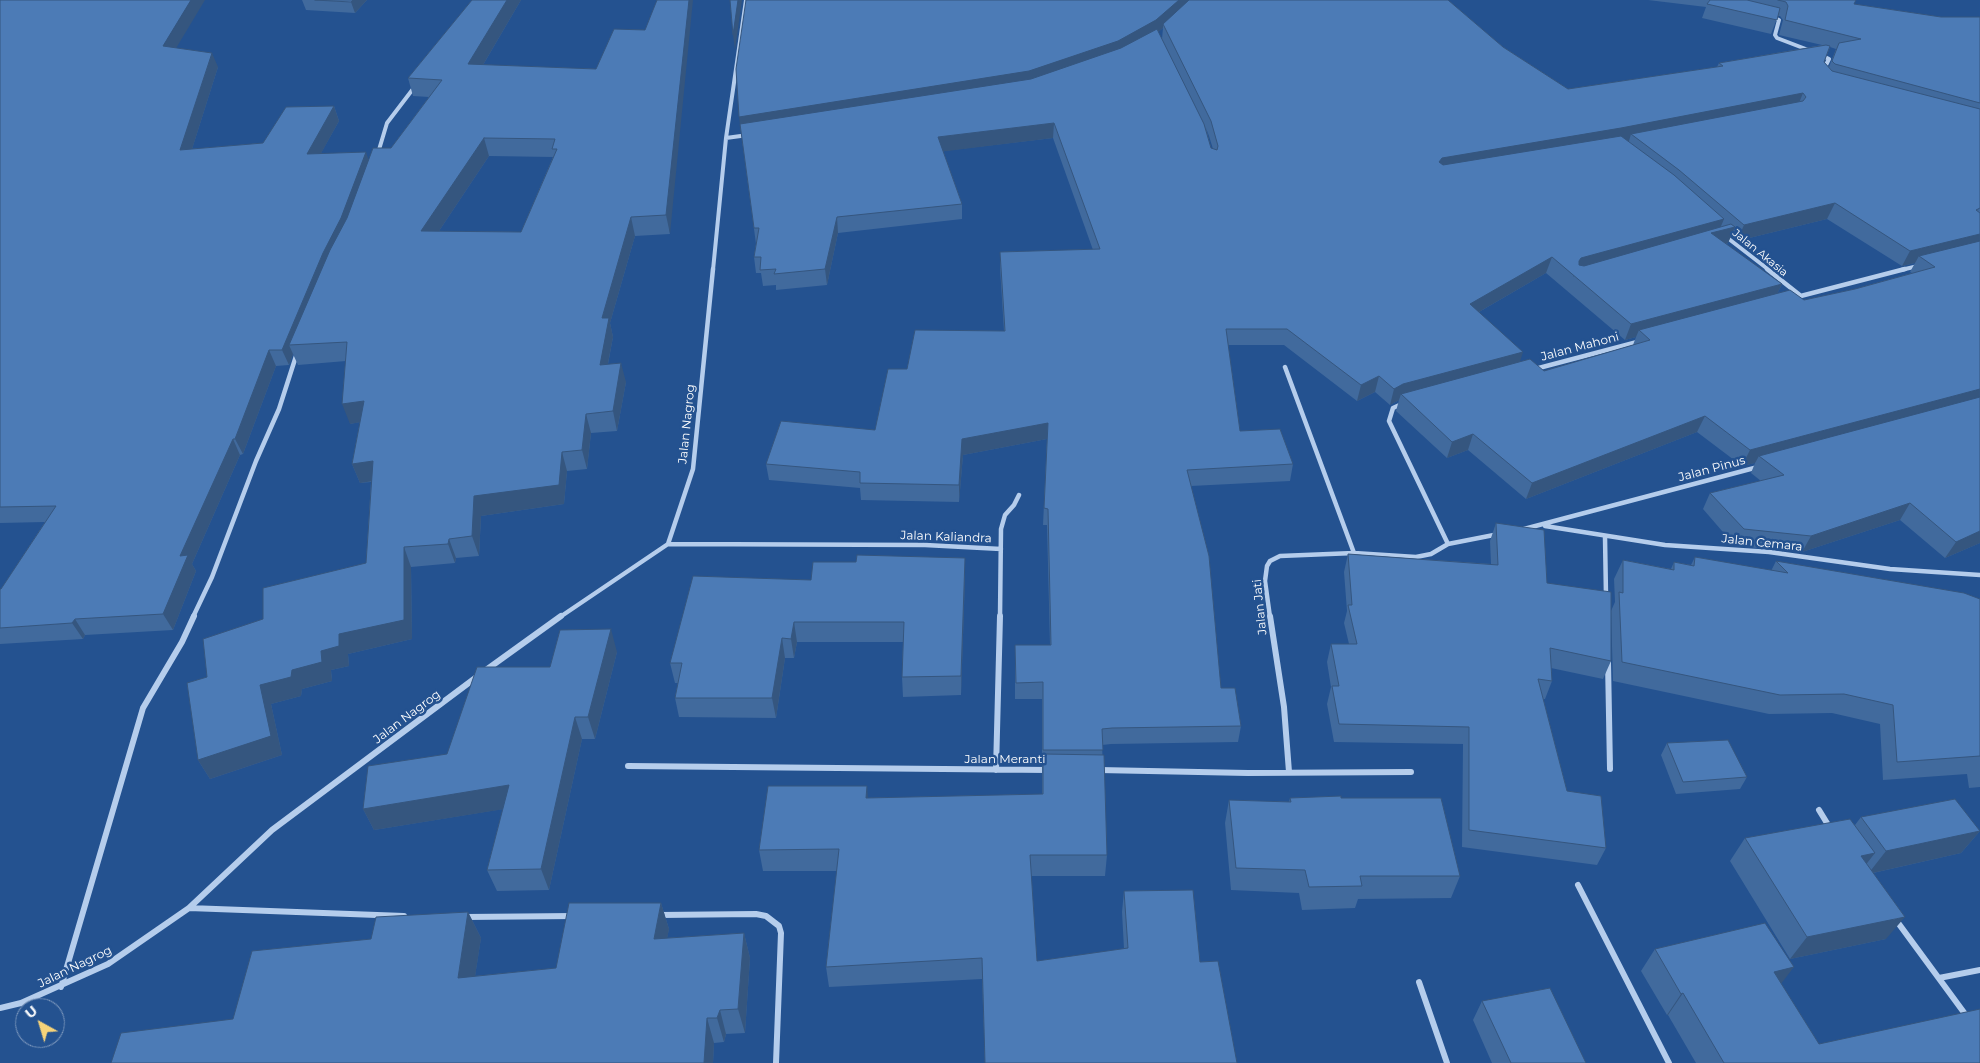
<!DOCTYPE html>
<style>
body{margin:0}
#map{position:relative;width:1980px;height:1063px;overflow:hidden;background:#245290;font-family:Montserrat,sans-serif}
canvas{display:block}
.north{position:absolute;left:15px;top:998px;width:50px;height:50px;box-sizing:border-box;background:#245290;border:1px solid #7c97bc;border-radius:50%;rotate:321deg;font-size:14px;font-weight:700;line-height:20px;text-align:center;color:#fff}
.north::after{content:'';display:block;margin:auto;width:18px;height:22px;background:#f6d379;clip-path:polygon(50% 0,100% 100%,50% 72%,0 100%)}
</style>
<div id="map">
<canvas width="1980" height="1063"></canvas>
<div class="north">U</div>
</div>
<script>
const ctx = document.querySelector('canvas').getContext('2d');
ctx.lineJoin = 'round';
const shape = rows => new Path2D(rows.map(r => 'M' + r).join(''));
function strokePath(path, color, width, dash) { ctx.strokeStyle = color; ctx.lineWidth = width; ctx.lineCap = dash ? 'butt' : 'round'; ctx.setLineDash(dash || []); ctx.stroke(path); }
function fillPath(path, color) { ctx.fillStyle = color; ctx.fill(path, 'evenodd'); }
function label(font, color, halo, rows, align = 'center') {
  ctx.font = font + ' Montserrat,sans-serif'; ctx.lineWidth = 5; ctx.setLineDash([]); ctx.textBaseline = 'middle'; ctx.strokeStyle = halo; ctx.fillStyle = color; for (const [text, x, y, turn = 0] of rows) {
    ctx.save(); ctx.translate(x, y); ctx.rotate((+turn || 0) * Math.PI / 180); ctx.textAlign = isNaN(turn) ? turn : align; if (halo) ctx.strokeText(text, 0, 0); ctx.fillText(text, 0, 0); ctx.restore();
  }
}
strokePath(shape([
 [1772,17,1779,20,1775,35,1777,38,1811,51],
 [1821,55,1829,59,1823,71],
 [726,138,748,135],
 [378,153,387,123,416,85],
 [1725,236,1769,270],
 [713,270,726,138,746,0],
 [1901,270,1918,266]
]), '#b5cdec', 4);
strokePath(shape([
 [1767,269,1801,296],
 [1793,298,1905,269],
 [1285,367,1354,553],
 [1535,369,1641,341],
 [1404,403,1393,408,1389,421,1448,544],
 [1545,526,1665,545,1769,552,1890,569,1980,575],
 [1524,529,1758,467],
 [1605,537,1606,596],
 [668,544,925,545,1001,549],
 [193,617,212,577,256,461,279,409,297,353],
 [560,617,668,544,693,469,713,269],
 [1000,617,1001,529,1005,515,1014,505,1019,495],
 [1270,617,1265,581,1267,566,1270,561,1280,556,1354,553,1416,557,1431,554,1448,544,1499,534]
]), '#b5cdec', 4.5);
strokePath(shape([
 [1270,616,1284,707,1289,772],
 [1608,662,1610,769],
 [486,670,561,616],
 [628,766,1048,770],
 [996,770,1000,616],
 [1099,770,1248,773,1411,772],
 [1819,810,1830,828],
 [1578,885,1669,1063],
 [189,908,404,916],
 [660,915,756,914,766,916,779,926,781,933,776,1063],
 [465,917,574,916],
 [1896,920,1968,1018],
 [1939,978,1980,970],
 [1419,982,1447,1063],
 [61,987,143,708,182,642,194,616],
 [0,1008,21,1003,108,964,189,908,272,830,478,676]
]), '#b5cdec', 6);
fillPath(shape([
 [0,0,176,48,218,67,192,149,263,143,334,106,339,121,321,153,368,160,391,148,429,97,413,96,408,78,472,0,521,0,483,65,596,69,645,30,670,234,635,236,610,323,613,337,608,364,626,382,617,431,591,433,587,469,567,471,564,504,481,516,479,556,456,558,455,563,411,567,412,639,348,654,349,666,331,670,332,681,302,689,301,696,271,704,282,755,210,779,198,760,207,677,263,619,366,563,371,482,360,483,352,464,360,422,350,424,346,361,298,365,293,354,289,365,276,366,243,454,240,455,192,564,196,571,173,630,85,635,83,639,0,644,0,589,1,589,45,522,0,523],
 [489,156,553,157,521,232,439,231],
 [302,0,367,0,355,13,306,10],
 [746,0,1448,0,1503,47,1568,89,1717,67,1719,63,1822,45,1779,35,1783,20,1780,16,1778,16,1771,34,1702,18,1706,7,1648,0,1856,0,1854,4,1941,17,1980,17,1980,543,1945,558,1900,520,1802,552,1735,546,1703,509,1710,493,1761,481,1751,473,1755,463,1742,466,1697,432,1526,499,1468,450,1447,458,1396,411,1399,400,1390,405,1375,392,1357,401,1284,345,1228,345,1240,431,1293,464,1290,481,1191,486,1221,688,1241,726,1238,742,1111,744,1102,745,1107,855,1105,876,1031,876,1037,961,1124,949,1122,912,1124,891,1200,962,1237,1063,985,1063,982,979,829,987,826,967,837,871,763,871,759,850,868,798,1042,794,1042,699,1015,699,1015,645,1050,645,1047,525,1043,525,1047,439,963,455,959,502,861,500,860,488,769,480,766,464,875,430,907,369,1004,331,1000,268,1000,252,1093,250,1053,138,943,151,962,204,962,219,838,233,827,285,776,290,776,285,763,286,761,273,756,273,754,257,756,244,740,124],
 [1163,28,1162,39,1158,32],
 [1830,47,1836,49,1829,67,1824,62],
 [1206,128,1209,136,1213,149,1211,148],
 [1827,219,1902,266,1915,263,1910,272,1912,273,1855,289,1804,300,1777,294,1782,284,1726,244,1728,243,1731,235,1737,241],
 [1546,273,1625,340,1636,337,1633,345,1544,371,1520,362,1479,312],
 [1496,523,1547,583,1611,661,1603,679,1551,668,1552,681,1545,699,1543,699,1567,791,1606,848,1597,865,1462,847,1463,744,1334,742,1327,704,1331,687,1327,662,1331,644,1349,644,1344,623,1347,611,1344,572,1348,554,1491,564,1490,541],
 [1695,557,1771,571,1776,561,1980,599,1980,787,1969,788,1967,774,1883,780,1880,724,1832,713,1769,714,1613,681,1611,611,1615,602,1614,579,1623,560,1671,569,1674,562,1691,565],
 [965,558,965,577,961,695,903,697,902,677,903,642,797,642,794,658,785,658,776,718,679,717,675,698,678,683,675,683,670,663,811,580,856,562],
 [617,652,595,739,582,739,549,890,497,891,487,870,503,809,374,830,363,809,447,754,550,667],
 [1667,743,1747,777,1740,789,1676,794,1661,755],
 [1290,798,1341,798,1460,876,1451,898,1358,899,1355,908,1302,910,1299,893,1231,890,1225,823,1229,800,1289,802],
 [1861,817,1980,831,1961,853,1873,873,1886,939,1790,959,1730,861,1745,838,1855,825],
 [661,903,669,929,667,938,744,933,750,958,745,1033,726,1034,724,1042,714,1043,713,1063,111,1063,233,1019,371,939,468,912,481,938,475,976,556,968],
 [1655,949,1781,984,1819,1044,1980,1063,1696,1063,1668,1015,1667,1015,1641,971],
 [1482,1001,1586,1063,1492,1063,1473,1020]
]), '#416a9d');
fillPath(shape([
 [191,0,205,0,169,60,163,46],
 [353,0,367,0,355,13,351,2],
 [507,0,521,0,473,82,468,64],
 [689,0,693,0,670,234,666,215],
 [738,0,742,0,735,50,733,35],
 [1179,0,1194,0,1163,24,1163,28,1155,35,1029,86,741,132,739,117],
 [212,53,218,67,187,165,180,150],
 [1803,93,1797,108,1631,134,1629,141,1435,177,1439,162,1442,158],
 [334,106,339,121,313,168,307,154],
 [1054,123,1053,138,939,152,938,137],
 [484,138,489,156,427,249,421,231],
 [366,152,371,167,289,345,293,354,289,365,282,350],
 [1835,203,1827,219,1737,241,1744,225],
 [631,217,635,236,610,323,613,337,604,384,600,365,602,318],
 [837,217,838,233,827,285,825,269],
 [1724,219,1719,231,1735,227,1728,243,1705,249,1576,274,1573,277,1579,261,1581,258],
 [1980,234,1980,246,1919,256,1915,263,1902,266,1910,251],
 [1552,257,1546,273,1465,320,1470,304],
 [1782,284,1774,300,1639,330,1636,337,1625,340,1631,324],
 [269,350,276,366,243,454,235,439],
 [1523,352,1518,368,1401,394,1399,400,1390,405,1394,389,1403,384],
 [621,363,626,382,617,431,613,411],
 [1379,376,1375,392,1357,401,1361,385],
 [1980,389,1980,402,1759,456,1755,463,1742,466,1750,450],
 [364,401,372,420,350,424,342,404],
 [586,414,591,433,587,469,582,450],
 [1705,416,1697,432,1526,499,1532,483],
 [1048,423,1047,439,963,455,959,502,959,485,962,439],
 [1473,434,1468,450,1447,458,1452,442],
 [233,439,240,455,192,564,196,571,173,630,163,614,180,556],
 [562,452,567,471,564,504,481,516,479,556,472,536,474,496],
 [373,461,380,480,360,483,352,464],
 [1910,503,1900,520,1802,552,1811,536],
 [1980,531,1980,543,1945,558,1956,542],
 [449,539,456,558,455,563,448,544],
 [404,547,411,567,412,639,348,654,349,666,331,670,332,681,302,689,301,696,271,704,282,755,210,779,198,760,260,685,292,670,321,651,339,634],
 [965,558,965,577,961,695,961,676],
 [75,619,85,635,83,639,72,623],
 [794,622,797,642,794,658,791,639],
 [611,629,617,652,595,739,588,717],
 [782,638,785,658,776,718,772,698],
 [575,717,582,739,549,890,541,869],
 [509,785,517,807,374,830,363,809],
 [867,786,869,808,866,798],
 [1980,831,1961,853,1868,874,1886,851],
 [1875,853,1857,876,1861,856],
 [661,903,669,929,662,965,654,939],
 [468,912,481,938,471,1003,458,978],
 [1905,917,1886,939,1790,959,1807,937],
 [744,933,750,958,745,1033,738,1009],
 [1794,967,1777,989,1774,972],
 [1683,993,1668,1015,1667,1015,1681,994],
 [720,1010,726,1034,724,1042,717,1018],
 [707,1018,714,1043,713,1063,704,1063]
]), '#35567f');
const building = shape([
 [0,0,191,0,163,46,212,53,180,150,263,143,286,107,334,106,307,154,366,152,341,218,323,253,282,350,269,350,235,439,233,439,180,556,188,555,163,614,75,619,72,623,0,628,0,589,1,589,56,506,0,507,0,0],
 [315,0,353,0,351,2,315,0],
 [472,0,507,0,468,64,596,69,614,29,645,30,657,0,689,0,666,215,631,217,602,318,609,318,600,365,621,363,613,411,586,414,582,450,562,452,559,485,474,496,472,536,449,539,448,544,404,547,404,620,339,634,339,646,321,651,322,662,292,670,291,677,260,685,271,736,198,760,187,683,207,677,203,639,263,619,263,588,366,563,373,461,352,464,364,401,342,404,347,342,289,345,330,250,347,218,373,148,391,148,442,80,408,78,472,0],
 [484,138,555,139,552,149,557,149,521,232,421,231,484,138],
 [730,0,738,0,733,35,730,0],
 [746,0,1179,0,1156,20,1118,41,1029,71,739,117,736,69,746,0],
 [1189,0,1448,0,1503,47,1568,89,1723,66,1719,63,1826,45,1830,46,1824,62,1832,71,1980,109,1980,208,1976,210,1980,213,1980,234,1910,251,1835,203,1744,225,1679,170,1631,134,1803,101,1806,97,1803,93,1621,128,1442,158,1439,162,1443,165,1621,136,1674,175,1724,219,1581,258,1579,261,1579,265,1584,266,1731,224,1735,227,1711,233,1782,284,1631,324,1552,257,1470,304,1523,352,1403,384,1394,389,1379,376,1361,385,1287,329,1226,329,1240,431,1280,429,1293,464,1187,470,1209,556,1221,688,1235,688,1241,726,1112,728,1102,729,1103,750,1043,750,1043,682,1016,683,1015,645,1051,645,1048,509,1044,508,1048,423,962,439,959,485,860,483,860,472,766,464,781,421,875,430,888,369,907,369,915,330,1005,331,1000,252,1100,249,1054,123,938,137,962,204,837,217,825,269,774,274,776,269,760,270,761,257,754,257,759,228,754,228,740,124,1031,79,1121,48,1157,29,1204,124,1211,148,1217,150,1218,146,1211,121,1163,24,1189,0],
 [1710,0,1747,0,1780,8,1777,20,1707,4,1710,0],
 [1778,0,1856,0,1854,4,1941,17,1980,17,1980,103,1835,64,1832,61,1839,43,1861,39,1785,20,1788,6,1786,2,1778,0],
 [1980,241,1980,389,1750,450,1705,416,1532,483,1473,434,1452,442,1401,394,1530,359,1544,371,1650,340,1639,330,1790,290,1804,300,1855,289,1935,267,1919,256,1980,241],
 [1980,397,1980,531,1956,542,1910,503,1811,536,1744,529,1710,493,1784,475,1759,456,1980,397],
 [1496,523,1544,530,1547,583,1611,592,1611,661,1550,648,1552,681,1538,679,1567,791,1601,796,1606,848,1469,830,1469,727,1339,724,1332,686,1339,686,1331,644,1357,644,1348,605,1352,605,1348,554,1498,565,1496,523],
 [857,555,965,558,961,676,902,677,904,622,794,622,791,639,782,638,772,698,675,698,682,663,670,663,693,576,811,580,813,562,856,562,857,555],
 [1695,557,1788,573,1776,561,1964,593,1980,599,1980,756,1897,762,1893,705,1844,694,1780,695,1622,662,1619,592,1623,593,1623,560,1674,570,1674,562,1694,566,1695,557],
 [611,629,588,717,575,717,541,869,487,870,509,785,363,809,368,766,447,754,477,667,550,667,560,630,611,629],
 [1728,740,1747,777,1683,782,1667,743,1728,740],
 [1043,754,1104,755,1107,855,1030,855,1037,961,1128,948,1124,891,1193,890,1200,962,1218,961,1237,1063,985,1063,982,958,826,967,839,849,759,850,768,786,867,786,866,798,1043,794,1043,754],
 [1341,796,1341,798,1441,798,1460,876,1360,876,1362,886,1309,887,1305,870,1236,868,1229,800,1291,802,1290,798,1341,796],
 [1955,799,1980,831,1886,851,1861,817,1955,799],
 [1850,819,1875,853,1861,856,1905,917,1807,937,1745,838,1850,819],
 [569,903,661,903,654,939,744,933,738,1009,720,1010,717,1018,707,1018,704,1063,111,1063,121,1033,233,1019,252,951,371,939,376,917,468,912,458,978,556,968,569,903],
 [1765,923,1794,967,1774,972,1819,1044,1980,1009,1980,1063,1724,1063,1683,993,1681,994,1655,949,1765,923],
 [1550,988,1586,1063,1511,1063,1482,1001,1550,988]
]);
fillPath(building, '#4c7bb6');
strokePath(building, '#35567f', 1);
label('11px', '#fff', '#245290', [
 ["Jalan Akasia",1760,253,39]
]);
label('12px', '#fff', '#245290', [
 ["Jalan Mahoni",1580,347,-15],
 ["Jalan Nagrog",687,424,-84],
 ["Jalan Pinus",1712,469,-15],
 ["Jalan Kaliandra",946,537,2],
 ["Jalan Cemara",1762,543,6],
 ["Jalan Jati",1260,607,-96],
 ["Jalan Nagrog",407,717,-37],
 ["Jalan Meranti",1005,759],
 ["Jalan Nagrog",75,967,-26]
]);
</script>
